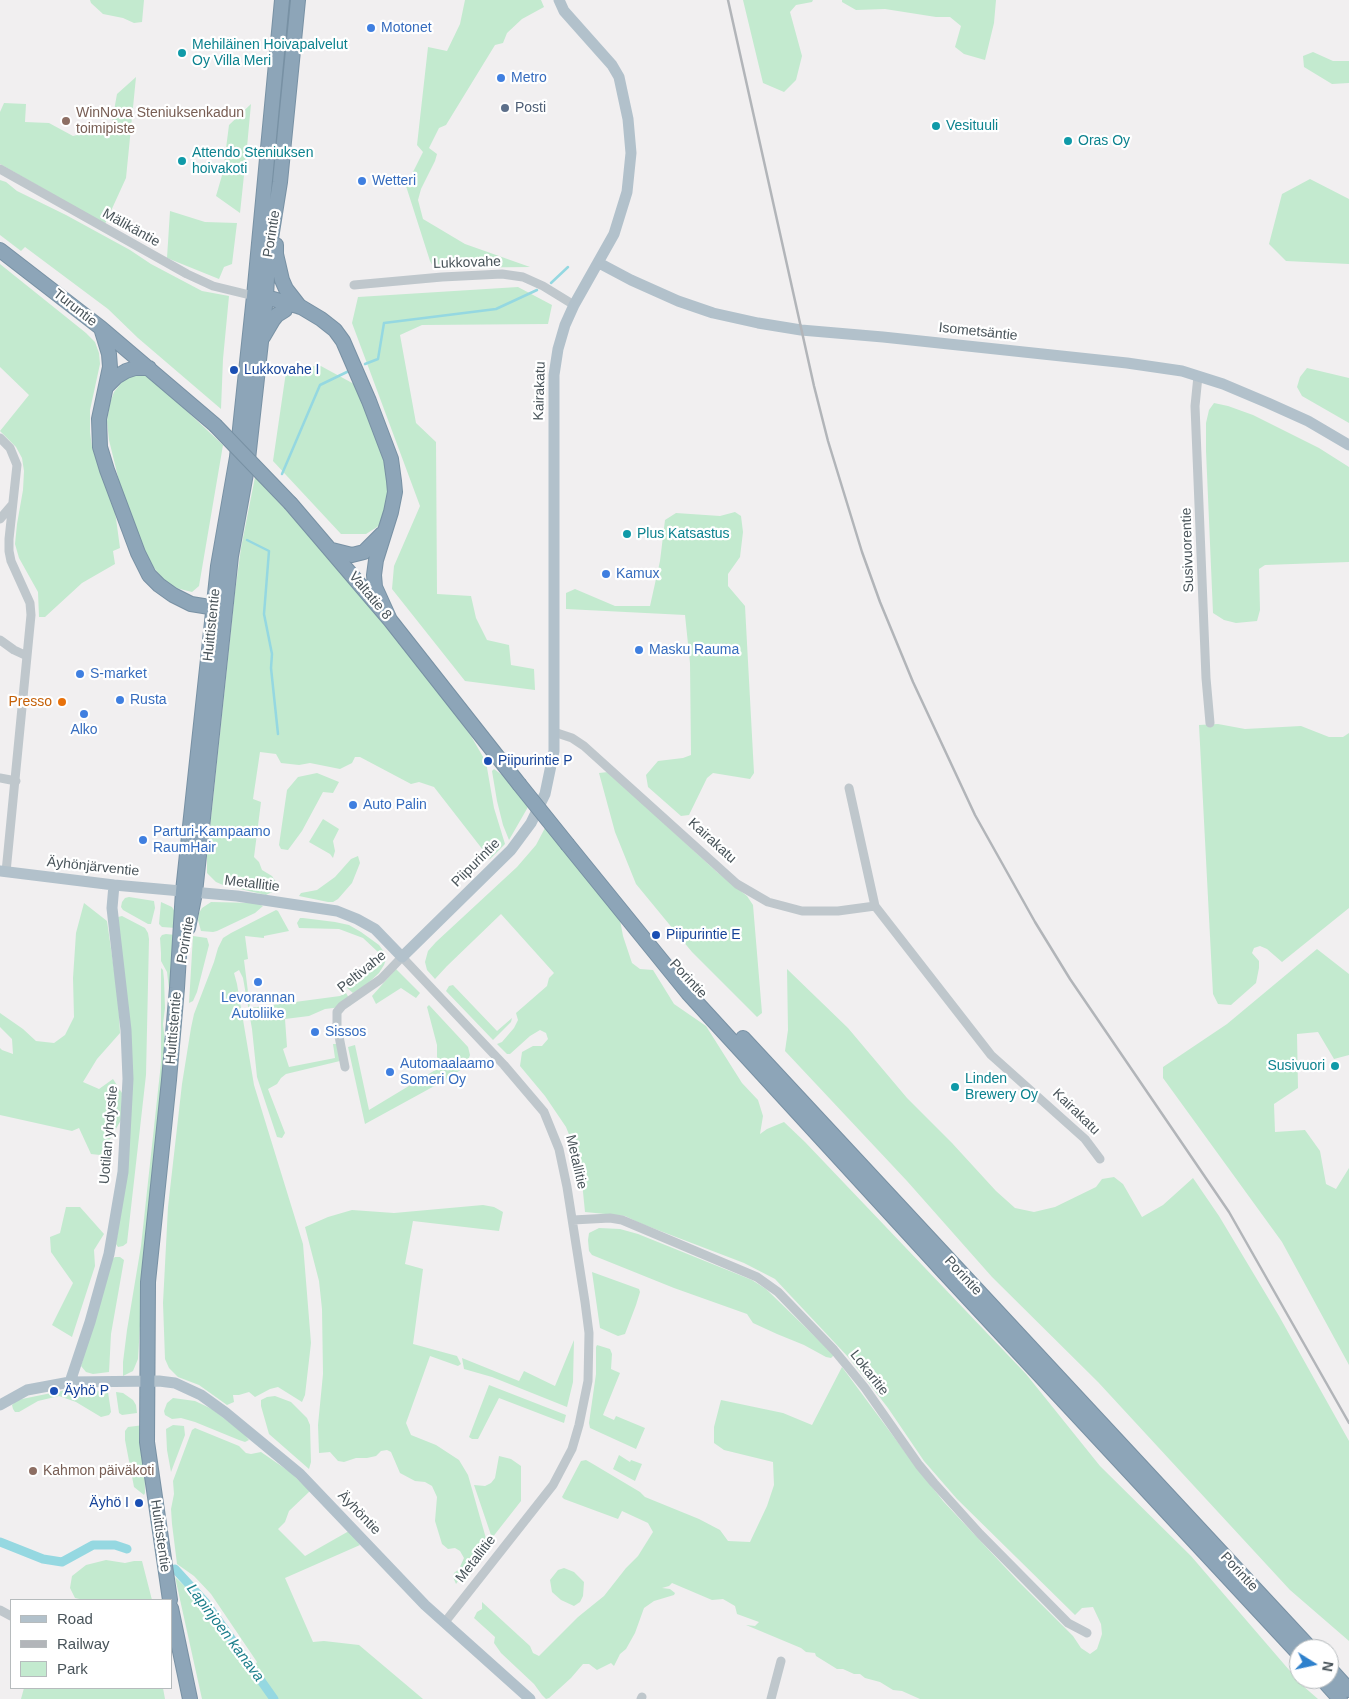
<!DOCTYPE html>
<meta charset="utf-8">
<style>
body{margin:0}
#map{position:relative;width:1349px;height:1699px;overflow:hidden;background:#f1eff0;font-family:Helvetica,sans-serif}
canvas{display:block}
.legend{position:absolute;left:10px;top:1599px;width:162px;height:90px;box-sizing:border-box;background:#fff;border:1px solid #b6bbbd;margin:0;padding:6px 9px;list-style:none;font-size:15px;color:#49545a}
.legend li{display:flex;align-items:center;gap:10px;height:25px}
.legend b{width:25px;border:1px solid #b6bbbd}
.north{position:absolute;left:1289px;top:1639px;width:50px;height:50px;box-sizing:border-box;background:#fff;border:1px solid #b6bbbd;border-radius:50%;rotate:100deg;font-size:14px;font-weight:700;line-height:20px;text-align:center;color:#49545a}
.north::after{content:'';display:block;margin:auto;width:18px;height:22px;background:#2f81cc;clip-path:polygon(50% 0,100% 100%,50% 72%,0 100%)}
</style>
<div id="map">
<canvas width="1349" height="1699"></canvas>
<ul class="legend">
<li><b style="height:6px;background:#b2c1cb"></b>Road</li>
<li><b style="height:6px;background:#b2b5b9"></b>Railway</li>
<li><b style="height:14px;background:#c3eacf"></b>Park</li>
</ul>
<div class="north">N</div>
</div>
<script>
const ctx = document.querySelector('canvas').getContext('2d');
ctx.lineJoin = 'round';
function fillPath(path, color) { ctx.fillStyle = color; ctx.fill(path, 'evenodd'); }
const shape = rows => new Path2D(rows.map(r => 'M' + r).join(''));
function strokePath(path, color, width, dash) { ctx.strokeStyle = color; ctx.lineWidth = width; ctx.lineCap = dash ? 'butt' : 'round'; ctx.setLineDash(dash || []); ctx.stroke(path); }
function label(font, color, halo, rows, align = 'center') {
  ctx.font = font + ' Helvetica,sans-serif'; ctx.lineWidth = 4.5; ctx.setLineDash([]); ctx.textBaseline = 'middle'; ctx.strokeStyle = halo; ctx.fillStyle = color; for (const [text, x, y, turn = 0] of rows) {
    ctx.save(); ctx.translate(x, y); ctx.rotate((+turn || 0) * Math.PI / 180); ctx.textAlign = isNaN(turn) ? turn : align; if (halo) ctx.strokeText(text, 0, 0); ctx.fillText(text, 0, 0); ctx.restore();
  }
}
fillPath(shape([
 [90,0,144,0,142,22,134,23,123,18,103,14,91,3],
 [465,0,541,0,544,7,522,19,507,33,503,43,495,45,446,125,439,128,429,148,437,154,435,161,421,189,418,200,423,219,465,244,530,267,434,268,430,261,406,186,423,152,417,145,428,47,447,51,460,24],
 [743,0,813,0,812,2,796,5,790,12,802,56,796,80,784,92,763,83],
 [842,0,996,0,994,23,985,60,964,54,955,47,961,26,950,17,936,17,885,9,856,10,842,2],
 [1313,52,1333,61,1349,61,1349,83,1332,84,1304,67,1303,56],
 [136,77,126,178,105,224,0,164,0,112,4,103,26,104,25,122,49,123,73,136,111,127,117,94],
 [251,104,247,147,240,213,216,196,223,172,229,125],
 [1310,179,1349,199,1349,264,1286,261,1269,244,1282,194],
 [0,180,6,182,17,191,66,215,130,250,151,264,202,291,229,296,223,359,221,409,138,338,108,309,25,247,21,251,0,235],
 [170,211,205,222,237,223,232,264,224,267,219,279,167,258],
 [0,264,86,333,95,342,99,353,100,364,90,410,90,432,92,447,105,477,115,511,120,548,113,551,115,564,82,583,45,617,39,617,38,592,19,558,15,544,17,524,23,490,24,471,22,458,16,447,0,431,29,395,0,367],
 [518,287,552,305,548,324,422,325,400,335,416,423,436,442,437,594,471,596,476,618,487,640,509,645,511,665,534,669,535,690,465,681,392,589,394,566,420,506,352,323,358,297],
 [319,365,354,384,364,404,388,473,389,493,382,524,366,534,341,534,273,461,286,372],
 [1307,368,1349,378,1349,423,1302,396,1297,387,1300,377],
 [138,374,149,377,159,385,223,445,199,586,192,592,172,587,163,579,151,564,135,528,119,481,109,440,107,421,110,403,114,392,127,376],
 [1214,403,1228,406,1253,415,1319,448,1349,467,1349,562,1265,565,1259,569,1260,610,1257,621,1236,623,1224,620,1213,613,1206,451,1206,423,1209,410],
 [255,477,328,555,405,648,471,736,486,762,494,808,505,844,490,859,434,787,419,782,411,784,360,757,355,757,352,763,340,769,310,763,299,765,281,763,276,754,260,752,253,799,261,802,254,857,259,862,262,870,272,876,276,882,276,890,266,895,223,885,216,882,207,873,207,856,235,592,241,548],
 [735,512,741,516,743,532,740,557,728,574,728,586,745,606,754,773,750,779,713,773,707,778,689,815,681,816,648,787,646,775,658,761,683,758,691,755,690,663,685,615,566,609,566,593,575,589,615,606,650,606,660,561,665,520,676,513,720,516],
 [1218,724,1245,729,1301,726,1329,737,1343,737,1349,733,1349,908,1282,962,1267,949,1260,946,1254,948,1252,953,1259,961,1259,968,1256,983,1231,1005,1218,1004,1213,994,1199,725],
 [494,769,502,775,528,807,509,840,503,825,497,801,492,771],
 [608,772,717,872,747,896,753,905,762,1013,757,1017,692,952,636,884,615,832,599,773],
 [317,773,339,782,333,793,323,792,302,831,288,850,281,849,279,845,287,790,298,777],
 [323,819,339,829,333,841,335,851,333,858,330,854,309,842],
 [546,826,620,920,623,936,632,963,640,969,653,970,674,1004,706,1026,742,1083,758,1100,763,1116,760,1134,767,1129,784,1122,805,1142,1026,1374,1100,1466,1191,1556,1302,1685,1318,1699,920,1699,902,1691,893,1690,880,1682,865,1678,860,1674,854,1674,843,1669,837,1669,816,1656,815,1653,806,1652,801,1648,746,1625,755,1626,759,1622,737,1614,735,1606,723,1599,712,1600,672,1583,669,1586,662,1588,670,1589,675,1593,674,1595,654,1601,644,1608,635,1633,626,1649,620,1654,614,1666,611,1663,597,1670,589,1664,583,1664,571,1678,549,1698,546,1699,542,1695,534,1684,501,1653,494,1643,495,1637,474,1618,477,1612,482,1609,482,1602,530,1646,533,1653,539,1656,578,1617,604,1596,626,1568,638,1556,653,1532,648,1523,622,1511,618,1519,564,1499,562,1497,581,1461,586,1460,593,1464,640,1492,645,1497,699,1519,720,1530,728,1541,750,1542,767,1506,774,1485,773,1462,724,1450,714,1443,714,1427,721,1400,783,1413,812,1425,842,1367,908,1456,943,1501,1017,1580,1073,1636,1081,1648,1090,1654,1097,1649,1102,1634,1101,1624,1093,1607,1082,1608,1075,1615,957,1499,924,1461,888,1408,850,1359,775,1279,744,1263,642,1224,625,1216,585,1212,580,1162,566,1127,545,1096,520,1066,522,1052,533,1046,542,1046,548,1039,546,1033,540,1030,530,1036,510,1054,507,1054,497,1044,502,1042,514,1028,518,1020,516,1013,547,986,549,978,554,973,501,914,447,966,435,979,427,970,425,962,428,951,436,942,517,867,536,845],
 [358,856,360,863,352,883,338,899,333,902,328,902,299,896,301,893,317,890,335,877,351,859],
 [129,897,154,901,155,908,151,924,148,924,123,910,121,907,122,902,125,898],
 [161,902,172,907,175,912,176,928,162,927,159,924],
 [211,902,256,903,263,906,255,913,217,931,213,932,201,931,198,920,199,913,202,908],
 [84,903,107,921,118,997,120,1033,97,1059,83,1082,99,1089,113,1079,122,1093,121,1120,109,1141,109,1149,100,1155,91,1154,79,1128,72,1131,0,1115,0,1048,2,1050,13,1054,12,1039,0,1027,0,1013,23,1029,36,1041,54,1043,65,1035,74,1017,73,978,76,933],
 [276,910,278,911,289,931,264,936,264,938,245,936,248,959,244,960,250,1008,340,996,346,993,352,1003,350,1006,325,1009,309,1016,285,1019,287,1047,283,1049,289,1067,335,1058,333,1044,338,1044,340,1061,286,1074,281,1078,277,1084,268,1089,285,1133,282,1138,277,1137,257,1077,252,1029,243,978,239,970,234,973,237,984,254,1085,303,1244,311,1343,305,1395,302,1402,278,1387,270,1389,255,1397,249,1392,239,1395,233,1395,234,1402,227,1405,199,1385,178,1377,169,1368,165,1359,163,1303,168,1207,182,1084,191,1028,194,1014,214,962,218,948,223,938,231,933],
 [122,916,145,928,148,933,149,939,146,1075,127,1243,123,1246,118,1247,116,1244,129,1151,118,917],
 [300,918,303,918,335,922,349,925,361,932,379,945,387,956,384,965,379,973,365,986,353,993,347,988,347,983,371,966,378,952,363,938,339,929,299,928,297,923],
 [166,934,176,935,170,998,167,972,161,961,161,953,160,938,162,935],
 [193,936,207,938,209,945,197,992,193,1001,189,1003],
 [1317,949,1349,974,1349,1055,1334,1059,1318,1032,1297,1034,1298,1088,1274,1104,1275,1132,1305,1130,1320,1151,1326,1184,1336,1189,1349,1168,1349,1365,1282,1242,1163,1078,1163,1067,1227,1024],
 [161,968,163,970,164,979,165,1008,163,1024,167,1059,143,1277,138,1359,133,1371,123,1376,123,1362,127,1330,141,1246,161,1063],
 [396,969,420,993,416,998,401,988,376,1004,372,996],
 [787,969,848,1028,907,1098,952,1143,996,1191,1015,1208,1034,1212,1055,1207,1096,1187,1102,1179,1114,1177,1123,1184,1142,1217,1163,1205,1193,1178,1219,1216,1279,1316,1349,1441,1349,1641,1290,1590,1098,1382,992,1277,907,1181,785,1051,788,1030],
 [453,985,497,1031,512,1018,511,1022,493,1040,446,991,449,986],
 [429,1005,468,1047,470,1055,466,1066,449,1078,365,1124,348,1047,355,1045,369,1110,437,1069,437,1045,427,1007],
 [483,1205,494,1207,503,1212,499,1231,413,1221,405,1264,423,1269,413,1344,457,1356,461,1364,458,1366,430,1356,406,1423,411,1435,436,1445,459,1460,468,1475,487,1542,456,1584,453,1577,454,1573,459,1569,464,1558,460,1551,455,1548,448,1549,442,1544,435,1521,437,1497,432,1486,425,1482,415,1481,400,1473,391,1452,387,1450,381,1451,376,1456,367,1458,356,1458,344,1462,338,1461,330,1452,319,1453,318,1425,323,1374,322,1309,319,1281,305,1227,328,1217,352,1210,394,1213],
 [66,1207,80,1207,104,1234,94,1250,95,1266,72,1337,52,1325,73,1283,51,1252,50,1237,60,1233],
 [599,1228,620,1229,638,1234,752,1280,766,1289,834,1355,831,1358,826,1357,804,1345,777,1334,753,1323,747,1314,674,1288,592,1255,589,1251,588,1240,589,1233],
 [115,1257,120,1257,124,1260,111,1334,109,1372,93,1374,86,1372,81,1366,111,1260],
 [592,1272,639,1289,640,1292,636,1305,625,1334,618,1336,600,1328],
 [574,1340,573,1382,567,1407,492,1377,464,1369,462,1358,519,1381,524,1371,555,1386],
 [597,1345,610,1349,612,1354,611,1369,620,1373,603,1415,614,1420,616,1416,645,1428,636,1449,590,1428,589,1423,596,1374,596,1347],
 [489,1385,566,1415,564,1423,499,1398,478,1439,472,1439,469,1437],
 [76,1388,108,1392,111,1412,109,1415,101,1417,76,1402,59,1396,38,1401,19,1412,15,1412,13,1409,12,1405,17,1400],
 [116,1392,123,1393,133,1400,136,1405,137,1413,122,1415,119,1413],
 [275,1396,291,1402,307,1418,310,1425,311,1462,309,1469,269,1434,261,1406,261,1400,267,1397],
 [173,1398,195,1401,212,1409,243,1433,249,1440,245,1442,239,1440,195,1422,181,1418,172,1419,165,1415,164,1411,167,1403],
 [144,1425,145,1493,144,1495,134,1487,125,1440,125,1431,128,1427],
 [173,1425,184,1426,185,1435,171,1472,167,1450,166,1429],
 [195,1428,239,1446,246,1453,251,1454,261,1452,290,1472,310,1491,289,1511,285,1522,278,1529,305,1556,349,1531,360,1545,285,1578,313,1642,324,1641,359,1645,423,1699,202,1699,175,1577,195,1596,250,1671,257,1662,211,1594,194,1576,177,1564,172,1524,171,1509,174,1494,173,1481,192,1430],
 [619,1455,630,1462,631,1460,642,1464,635,1481,613,1469],
 [499,1456,511,1459,521,1466,521,1501,492,1538,474,1485,485,1486,491,1483,495,1478],
 [106,1560,125,1563,134,1561,142,1561,152,1600,84,1600,75,1598,70,1588,72,1576,86,1565],
 [564,1568,574,1572,584,1582,583,1596,580,1602,574,1606,561,1600,552,1592,550,1580,558,1570],
 [24,1688,163,1688,165,1699,21,1699]
]), '#c3eacf');
strokePath(shape([
 [551,283,568,267],
 [365,364,378,359,384,323,496,309,537,290],
 [282,474,320,385,349,371],
 [247,540,269,551,264,614,272,654,271,668,278,734]
]), '#95d8e1', 2.5);
strokePath(shape([
 [0,1542,43,1559,62,1562,93,1545,115,1545,127,1549],
 [175,1569,206,1603,274,1699]
]), '#95d8e1', 9);
const highway = shape([
 [276,245,276,254,282,280,286,289,300,307],
 [0,250,101,328,215,425],
 [258,296,266,297,301,307,321,319,335,330,343,341,369,401,391,459,394,481,395,492,391,512,376,560,374,575,375,587,390,620],
 [101,328,109,354,110,367,99,419,100,447,107,470,138,553,149,575,159,585,173,595,191,604,222,609],
 [263,337,273,320,277,315,285,310],
 [106,387,116,377,126,371,135,368,149,368],
 [291,504,390,620,519,784],
 [332,550,352,555,364,552,382,534],
 [568,845,688,993,942,1270,1299,1654],
 [188,928,195,893,231,556,247,468,266,297,268,257,280,182,298,0],
 [743,1038,1311,1649],
 [170,1600,147,1442,148,1282,169,1080,177,988,183,891,218,566,237,457,254,296,282,0],
 [171,1608,190,1699],
 [1329,1668,1349,1690],
 [1322,1679,1340,1699]
]);
strokePath(highway, '#7891a4', 16);
strokePath(shape([
 [0,169,187,274,213,286,254,296],
 [354,285,442,277,502,274,523,277,543,286,574,305],
 [1198,376,1195,406,1206,678,1210,723],
 [0,438,10,448,17,465,9,539,9,551,11,561,30,603,31,615,6,872],
 [0,519,12,505],
 [0,640,14,650,27,656],
 [554,732,572,738,584,746,737,884,768,902,802,911,838,911,875,906,991,1055,1085,1139,1100,1159],
 [0,778,16,781],
 [849,788,875,906],
 [345,1067,337,1026,337,1012,342,1006,381,979,402,957,504,1065,544,1112,559,1149,567,1187,585,1302,589,1333,588,1381,579,1425,572,1449,553,1485,445,1622],
 [573,1220,610,1218,622,1220,757,1277,778,1292,834,1350,848,1367,865,1388,919,1465,934,1483,980,1534,1068,1623,1087,1633],
 [0,1610,11,1616],
 [641,1699,642,1697],
 [771,1699,781,1661]
]), '#bfc7cc', 9);
strokePath(shape([
 [599,263,631,280,678,301,713,313,758,323,801,330,883,337,1127,363,1182,371,1223,384,1268,403,1308,421,1349,445],
 [0,871,114,885,237,896,337,911,357,919,375,929,402,957,511,850,531,823,545,794,554,751,554,375,558,349,565,325,574,305,614,234,627,192,631,153,628,119,619,77,612,65,564,11,559,0],
 [70,1382,90,1322,109,1254,123,1172,128,1079,126,1030,112,908,114,885],
 [0,1405,27,1390,70,1382,159,1381,175,1383,201,1395,226,1413,300,1474,425,1605,530,1699]
]), '#b2c1cb', 11);
strokePath(highway, '#8da5b8', 14);
strokePath(shape([
 [728,0,814,386,828,441,862,552,880,602,913,682,975,815,1035,922,1070,979,1229,1212,1349,1423]
]), '#b2b5b9', 2.5);
const highwayBridge = shape([
 [215,425,291,504],
 [519,784,568,845]
]);
strokePath(highwayBridge, '#7891a4', 16, []);
strokePath(highwayBridge, '#8da5b8', 14);
for (const [x, y, r, color] of [
 [371,28,5,"#3f7fe0"],
 [182,53,5,"#0f9aa8"],
 [501,78,5,"#3f7fe0"],
 [505,108,5,"#5c6f8a"],
 [66,121,5,"#8d6e63"],
 [936,126,5,"#0f9aa8"],
 [1068,141,5,"#0f9aa8"],
 [182,161,5,"#0f9aa8"],
 [362,181,5,"#3f7fe0"],
 [234,370,5,"#1a4fb4"],
 [627,534,5,"#0f9aa8"],
 [606,574,5,"#3f7fe0"],
 [639,650,5,"#3f7fe0"],
 [80,674,5,"#3f7fe0"],
 [120,700,5,"#3f7fe0"],
 [62,702,5,"#e8710a"],
 [84,714,5,"#3f7fe0"],
 [488,761,5,"#1a4fb4"],
 [353,805,5,"#3f7fe0"],
 [143,840,5,"#3f7fe0"],
 [656,935,5,"#1a4fb4"],
 [258,982,5,"#3f7fe0"],
 [315,1032,5,"#3f7fe0"],
 [1335,1066,5,"#0f9aa8"],
 [390,1072,5,"#3f7fe0"],
 [955,1087,5,"#0f9aa8"],
 [54,1391,5,"#1a4fb4"],
 [33,1471,5,"#8d6e63"],
 [139,1503,5,"#1a4fb4"]
]) { const dot = new Path2D(); dot.arc(x, y, r, 0, 2 * Math.PI); ctx.fillStyle = color; ctx.fill(dot); strokePath(dot, '#fff', 2); }
label('14px', '#366cbe', '#fff', [
 ["Motonet",381,28],
 ["Metro",511,78],
 ["Wetteri",372,181],
 ["Kamux",616,574],
 ["Masku Rauma",649,650],
 ["S-market",90,674],
 ["Rusta",130,700],
 ["Alko",84,730,"center"],
 ["Auto Palin",363,805],
 ["Parturi-Kampaamo",153,832],
 ["RaumHair",153,848],
 ["Levorannan",258,998,"center"],
 ["Autoliike",258,1014,"center"],
 ["Sissos",325,1032],
 ["Automaalaamo",400,1064],
 ["Someri Oy",400,1080]
], 'left');
label('14px', '#0d838f', '#fff', [
 ["Mehiläinen Hoivapalvelut",192,45],
 ["Oy Villa Meri",192,61],
 ["Vesituuli",946,126],
 ["Oras Oy",1078,141],
 ["Attendo Steniuksen",192,153],
 ["hoivakoti",192,169],
 ["Plus Katsastus",637,534],
 ["Susivuori",1325,1066,"right"],
 ["Linden",965,1079],
 ["Brewery Oy",965,1095]
], 'left');
label('14px', '#4e5e75', '#fff', [
 ["Posti",515,108]
], 'left');
label('14px', '#785e54', '#fff', [
 ["WinNova Steniuksenkadun",76,113],
 ["toimipiste",76,129],
 ["Kahmon päiväkoti",43,1471]
], 'left');
label('14px', '#49545a', '#fff', [
 ["Mälikäntie",131,228,29],
 ["Porintie",272,234,-81],
 ["Lukkovahe",467,263,-2],
 ["Turuntie",75,308,38],
 ["Isometsäntie",978,332,6],
 ["Kairakatu",540,391,-88],
 ["Susivuorentie",1188,550,-92],
 ["Valtatie 8",370,596,50],
 ["Huittistentie",212,625,-84],
 ["Kairakatu",712,841,42],
 ["Piipurintie",476,863,-45],
 ["Äyhönjärventie",93,867,6],
 ["Metallitie",252,884,7],
 ["Porintie",186,940,-80],
 ["Peltivahe",362,972,-39],
 ["Porintie",688,979,47],
 ["Huittistentie",174,1028,-85],
 ["Kairakatu",1076,1112,44],
 ["Uotilan yhdystie",109,1135,-85],
 ["Metallitie",576,1162,77],
 ["Porintie",963,1276,47],
 ["Lokaritie",869,1373,52],
 ["Äyhöntie",359,1513,46],
 ["Huittistentie",160,1536,82],
 ["Metallitie",476,1559,-52],
 ["Porintie",1239,1572,47]
]);
label('14px', '#164399', '#fff', [
 ["Lukkovahe I",244,370],
 ["Piipurintie P",498,761],
 ["Piipurintie E",666,935],
 ["Äyhö P",64,1391],
 ["Äyhö I",129,1503,"right"]
], 'left');
label('14px', '#c56008', '#fff', [
 ["Presso",52,702]
], 'right');
label('italic 15px', '#1c7e8b', '#fff', [
 ["Lapinjoen kanava",225,1633,53]
]);
</script>
